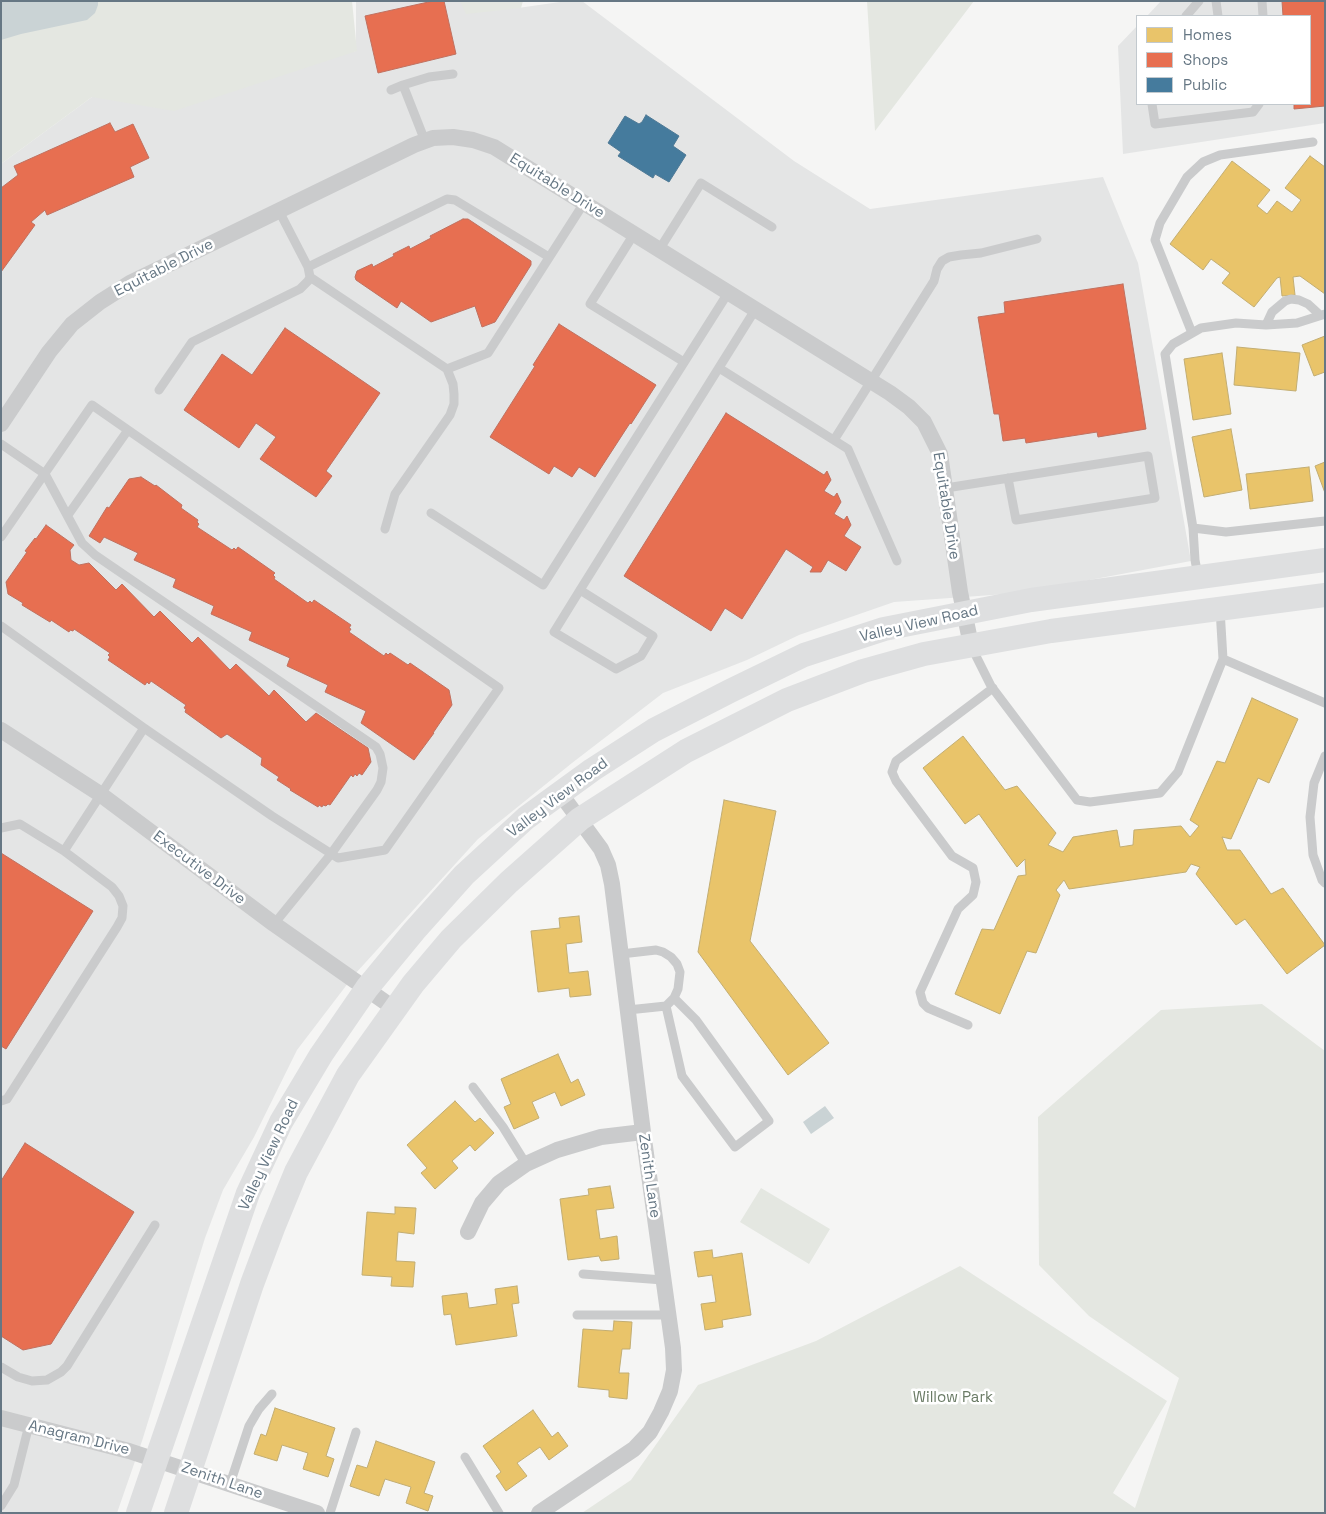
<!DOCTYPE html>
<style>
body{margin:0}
#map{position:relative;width:1326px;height:1514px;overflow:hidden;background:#f5f5f4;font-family:"Space Grotesk",sans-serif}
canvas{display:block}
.frame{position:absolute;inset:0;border:2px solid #667784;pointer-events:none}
.legend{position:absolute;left:1136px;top:15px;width:175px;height:90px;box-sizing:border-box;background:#fff;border:1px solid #c2c9ce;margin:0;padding:6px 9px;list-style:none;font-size:15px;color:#667784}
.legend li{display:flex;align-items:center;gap:10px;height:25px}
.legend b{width:25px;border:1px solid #c2c9ce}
</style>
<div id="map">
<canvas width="1326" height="1514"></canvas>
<div class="frame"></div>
<ul class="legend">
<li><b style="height:14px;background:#e9c46a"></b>Homes</li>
<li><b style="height:14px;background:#e76f51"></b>Shops</li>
<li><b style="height:14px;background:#457b9d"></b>Public</li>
</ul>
</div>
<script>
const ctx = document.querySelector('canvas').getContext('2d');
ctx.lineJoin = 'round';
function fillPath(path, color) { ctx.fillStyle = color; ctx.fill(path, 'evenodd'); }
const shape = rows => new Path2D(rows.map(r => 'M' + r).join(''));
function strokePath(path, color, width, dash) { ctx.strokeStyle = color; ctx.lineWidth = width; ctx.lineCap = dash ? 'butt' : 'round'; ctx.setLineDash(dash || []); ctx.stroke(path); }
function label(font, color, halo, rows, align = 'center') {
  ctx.font = font + ' "Space Grotesk",sans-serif'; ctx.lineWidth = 5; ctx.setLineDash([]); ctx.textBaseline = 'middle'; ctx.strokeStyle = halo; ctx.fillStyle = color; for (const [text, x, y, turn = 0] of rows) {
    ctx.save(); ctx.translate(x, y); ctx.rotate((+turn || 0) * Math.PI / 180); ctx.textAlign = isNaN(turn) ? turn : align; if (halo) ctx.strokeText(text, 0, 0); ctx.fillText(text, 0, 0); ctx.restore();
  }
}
fillPath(shape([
 [356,1,461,1,518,8,567,1,582,1,794,161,870,209,1103,177,1138,263,1191,561,1020,593,894,602,799,635,747,660,663,693,572,763,478,839,355,974,297,1050,254,1137,223,1190,205,1238,142,1441,117,1513,1,1513,1,164,92,97,356,51],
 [1161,1,1325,1,1325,123,1123,154,1118,46,1137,26,1137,104,1310,104,1310,16,1147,16]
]), '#e4e5e5');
fillPath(shape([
 [1,1,352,1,357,51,174,111,92,97,1,164],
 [460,1,523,1,521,8,466,14],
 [867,1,974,1,875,131],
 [1262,1004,1325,1051,1325,1513,582,1513,631,1480,698,1385,816,1341,960,1266,1167,1401,1113,1493,1135,1508,1179,1378,1089,1316,1039,1265,1038,1117,1161,1010],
 [761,1188,830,1229,809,1264,740,1222]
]), '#e4e7e1');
fillPath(shape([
 [1,1,98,1,98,5,95,13,87,20,21,34,1,40],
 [825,1106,834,1118,811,1134,803,1122]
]), '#cad3d5');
const homes = shape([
 [1310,156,1325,167,1325,294,1300,276,1293,277,1295,295,1282,296,1280,277,1277,278,1254,307,1222,283,1230,273,1211,259,1203,270,1170,244,1232,161,1270,190,1257,206,1267,214,1277,201,1292,212,1301,200,1285,188,1310,156],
 [1325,336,1325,372,1314,376,1302,345,1325,336],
 [1237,347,1300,353,1296,391,1234,385,1237,347],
 [1222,353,1231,414,1193,420,1184,359,1222,353],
 [1231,429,1242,490,1204,497,1192,437,1231,429],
 [1325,462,1325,493,1315,466,1325,462],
 [1309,467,1313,501,1250,509,1246,474,1309,467],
 [1252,698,1298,719,1269,783,1258,778,1231,839,1222,837,1227,850,1240,850,1271,894,1283,888,1325,945,1287,974,1245,919,1236,925,1196,874,1200,867,1191,864,1186,872,1069,889,1064,880,1056,890,1060,895,1036,953,1027,951,1000,1014,955,994,982,929,994,930,1018,876,1026,875,1025,859,1017,867,979,814,965,824,923,768,963,736,1005,790,1017,786,1056,833,1048,845,1063,852,1073,837,1117,830,1120,847,1133,845,1134,830,1181,826,1190,837,1199,826,1190,820,1217,761,1225,763,1252,698],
 [724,800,776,811,750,941,829,1043,788,1075,698,952,724,800],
 [579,916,582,942,566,944,569,973,588,971,591,995,570,997,569,988,538,992,531,931,560,928,559,918,579,916],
 [558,1054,571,1083,578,1079,585,1095,561,1106,555,1092,532,1102,539,1118,514,1129,504,1107,511,1104,501,1079,558,1054],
 [455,1101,475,1122,480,1118,494,1133,475,1151,470,1145,452,1161,458,1168,435,1189,421,1173,427,1168,407,1145,455,1101],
 [610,1186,614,1208,596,1210,600,1239,617,1236,619,1259,601,1261,599,1256,568,1260,560,1199,589,1195,588,1189,610,1186],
 [395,1207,416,1208,414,1234,398,1232,396,1261,415,1262,413,1287,391,1286,392,1277,362,1275,367,1212,395,1214,395,1207],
 [712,1250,713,1258,742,1253,751,1315,722,1320,723,1327,705,1330,701,1304,716,1302,712,1275,698,1277,694,1252,712,1250],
 [517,1286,519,1303,512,1304,517,1336,456,1345,451,1314,444,1315,442,1296,467,1293,469,1308,497,1304,495,1289,517,1286],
 [614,1321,632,1322,630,1349,622,1349,619,1373,629,1373,627,1399,609,1397,609,1390,578,1387,583,1329,613,1331,614,1321],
 [275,1408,335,1428,326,1456,334,1459,328,1477,303,1469,308,1453,282,1445,277,1461,254,1454,261,1434,266,1436,275,1408],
 [533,1410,552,1437,558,1432,568,1446,549,1460,540,1447,517,1463,527,1476,506,1491,496,1476,501,1472,483,1446,533,1410],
 [376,1441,435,1462,424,1493,433,1496,428,1511,406,1503,411,1487,385,1479,379,1496,350,1486,357,1465,367,1468,376,1441]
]);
fillPath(homes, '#e9c46a');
strokePath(homes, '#c2ad72', 1);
const shops = shape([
 [433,1,444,1,456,54,378,73,365,16,433,1],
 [1282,1,1325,1,1325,106,1294,109,1294,104,1310,104,1310,16,1283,16,1282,1],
 [110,123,115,132,133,124,149,158,130,167,134,177,47,215,45,210,31,222,35,225,1,272,1,188,18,175,14,166,110,123],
 [463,219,468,219,531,261,531,265,495,322,482,327,475,306,431,322,401,301,397,308,356,280,355,277,357,271,372,264,373,267,394,256,393,254,409,246,410,249,431,238,430,236,463,219],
 [1123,284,1146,429,1098,437,1097,432,1026,443,1025,438,1003,441,999,414,994,414,978,317,1005,313,1004,302,1123,284],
 [559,324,656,385,631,424,630,423,595,477,579,467,572,477,554,466,549,474,490,437,535,366,533,365,559,324],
 [285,328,380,393,326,471,332,476,316,497,260,459,276,437,256,423,239,448,184,410,222,354,252,375,285,328],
 [726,413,824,475,827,471,831,480,824,491,834,497,837,493,841,502,834,514,844,520,847,516,851,525,844,536,861,547,846,571,828,560,821,572,810,572,813,567,786,549,742,619,725,608,711,631,624,576,726,413],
 [141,477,155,486,156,485,182,505,181,508,198,520,197,522,199,524,197,527,232,550,234,548,236,550,238,547,275,573,273,575,275,577,274,579,308,603,310,601,312,603,314,600,351,625,349,628,351,629,349,632,384,656,386,653,388,655,390,653,408,665,410,663,449,690,452,705,433,733,434,733,414,760,361,723,366,711,325,692,328,685,287,666,290,658,249,640,252,632,211,614,214,606,173,587,176,579,134,560,138,553,104,537,100,543,89,536,107,507,109,508,129,479,141,477],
 [46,525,74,545,70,550,71,560,79,565,89,563,116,590,122,584,154,617,160,611,192,643,198,637,230,670,236,664,269,696,274,690,306,722,316,713,368,748,371,762,362,775,359,773,357,776,355,774,353,777,351,775,330,805,328,804,326,806,323,805,322,807,319,805,318,807,290,790,291,789,277,780,279,777,261,765,262,758,227,734,221,738,185,712,186,709,184,708,186,705,151,681,149,684,147,682,145,685,108,660,110,657,108,655,110,653,74,629,73,631,70,630,69,632,51,620,50,622,22,605,23,603,8,594,6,582,27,552,25,551,35,538,36,539,46,525],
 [1,853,93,911,6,1049,1,1046,1,853],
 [25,1143,134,1212,51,1344,23,1350,1,1336,1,1181,25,1143]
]);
fillPath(shops, '#e76f51');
strokePath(shops, '#c07160', 1);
const public = shape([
 [646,115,679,136,673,146,686,155,669,182,655,174,653,178,618,156,621,152,608,143,625,116,639,124,642,122,646,115]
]);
fillPath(public, '#457b9d');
strokePath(public, '#4f7a96', 1);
strokePath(shape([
 [1216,1,1218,16],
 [1262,1,1263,16],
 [1186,16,1199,1],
 [403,85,429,77,453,74],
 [391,90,403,85,425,141],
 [1152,104,1155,124,1253,112,1259,104],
 [634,234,590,304,684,362],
 [659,250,701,183,772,227],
 [308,267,447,199,455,200,549,257],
 [310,277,447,369],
 [1266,325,1272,312,1285,301,1291,299,1299,300,1308,304,1320,315],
 [1192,333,1155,240,1160,223,1187,177,1203,162,1220,155,1313,142],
 [719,368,848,449,897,561],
 [159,390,192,342,300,289,308,281,310,277,308,267,279,211],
 [834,440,934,281,937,269,942,261,949,257,961,255,981,253,1037,239],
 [1,444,45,474,82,543,95,555,376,747,380,754,383,768,381,782,377,790,331,854,274,924],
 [946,488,1148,456,1155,498,1016,520,1008,478],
 [431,513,543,585,728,293],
 [68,515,128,430],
 [1193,528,1226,532,1325,521],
 [385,529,395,494,450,415,454,404,454,394,453,384,447,369,488,353,584,203],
 [1,537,92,405,499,688,385,850,338,858,272,816,144,728,1,626],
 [1198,576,1195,560,1193,528,1165,354,1173,344,1201,328,1236,323,1266,325,1297,323,1325,314],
 [580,590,653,636,641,656,616,669,554,632,580,590,755,310],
 [972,648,991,686,1077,800,1090,802,1160,793,1178,772,1223,659,1220,609],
 [1223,659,1325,703],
 [1325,756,1314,783,1310,817,1313,855,1322,880,1325,883],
 [1,828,20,824,64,851,112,887,119,896,123,906,122,918,117,927,7,1099,1,1101],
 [64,851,144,728],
 [621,954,656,950,663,952,671,957,677,964,680,972,678,989,674,998,666,1006,628,1010],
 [666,1006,682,1076,735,1147,769,1121,696,1020,674,998],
 [968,1025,928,1008,923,1003,920,992,958,909,973,895,976,882,973,868,952,856,896,781,892,772,896,761,993,688],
 [473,1087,503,1127,526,1164],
 [583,1274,663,1280],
 [577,1315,668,1315],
 [1,1367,18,1377,32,1381,47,1380,61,1372,67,1366,155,1225],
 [465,1457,499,1513],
 [230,1484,249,1426,259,1409,272,1394],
 [1,1506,14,1485,29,1425],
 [330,1513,356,1432]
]), '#cacbcc', 9);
strokePath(shape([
 [1,424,49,352,72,324,100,302,130,283,414,145,433,138,453,137,473,140,494,147,890,393,909,407,924,422,940,454,960,592,971,645],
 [1,730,100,794,274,924,395,1009],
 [468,1232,482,1203,499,1183,526,1164,557,1150,601,1137,643,1132],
 [1,1418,129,1451,317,1513],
 [539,1513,634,1449,650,1432,661,1412,670,1391,674,1370,673,1348,643,1132,612,884,608,865,601,849,560,793]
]), '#cacbcc', 16);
strokePath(shape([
 [138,1513,248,1193,281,1122,321,1055,367,988,414,931,464,875,526,818,592,770,654,730,730,691,804,655,884,629,1031,600,1325,560],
 [176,1513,252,1284,273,1228,296,1172,348,1075,413,984,451,939,509,882,580,819,686,751,787,700,863,671,924,654,1051,631,1325,595]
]), '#dedfe0', 24);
label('15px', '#667784', '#fff', [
 ["Equitable Drive",557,186,32],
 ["Equitable Drive",164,268,-27],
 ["Equitable Drive",946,506,81],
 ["Valley View Road",919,624,-13],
 ["Valley View Road",558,798,-37],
 ["Executive Drive",199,868,37],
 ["Valley View Road",269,1155,-65],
 ["Zenith Lane",649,1176,82],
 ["Anagram Drive",79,1438,14],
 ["Zenith Lane",222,1481,19]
]);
label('15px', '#6a7b65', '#fff', [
 ["Willow Park",953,1398]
]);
</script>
